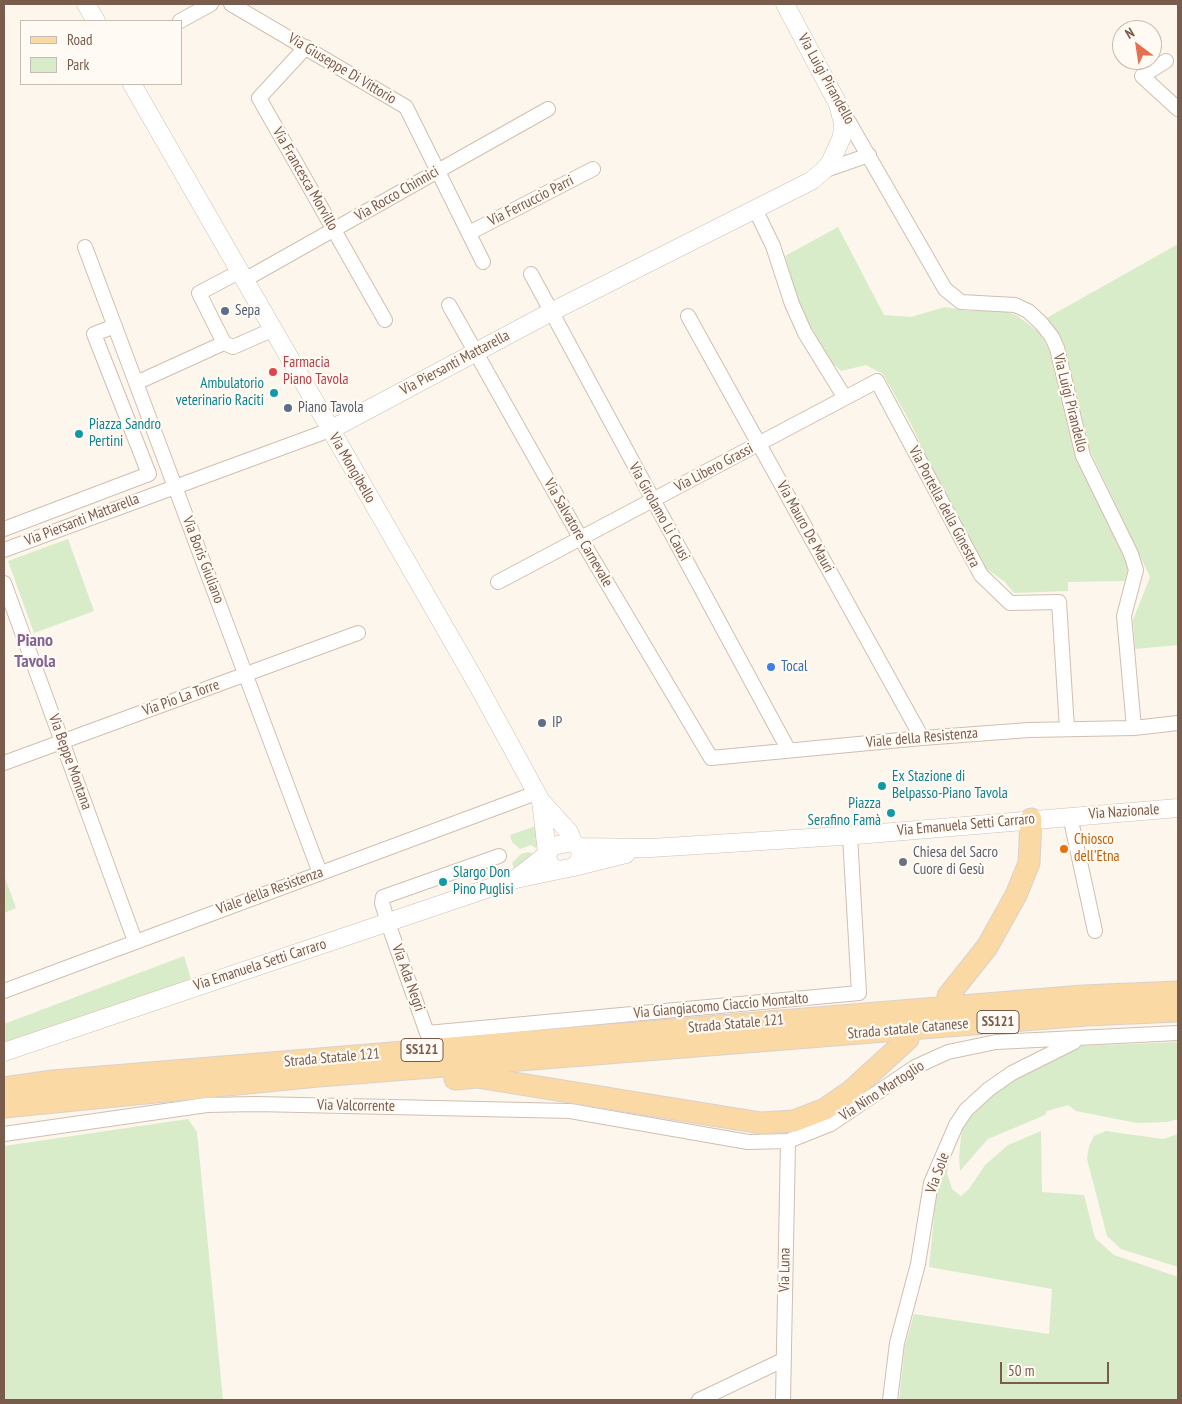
<!DOCTYPE html>
<meta charset="utf-8">
<style>
body{margin:0}
#map{position:relative;width:1182px;height:1404px;overflow:hidden;background:#fdf6ec;font-family:"PT Sans Narrow",sans-serif}
canvas{display:block}
.frame{position:absolute;inset:0;border:5px solid #7a5c4d;pointer-events:none}
.legend{position:absolute;left:20px;top:20px;width:162px;height:65px;box-sizing:border-box;background:#fffaf3;border:1px solid #cabbb1;margin:0;padding:6px 9px;list-style:none;font-size:15px;color:#7a5c4d}
.legend li{display:flex;align-items:center;gap:10px;height:25px}
.legend b{width:25px;border:1px solid #cabbb1}
.north{position:absolute;left:1112px;top:20px;width:50px;height:50px;box-sizing:border-box;background:#fffaf3;border:1px solid #cabbb1;border-radius:50%;rotate:329deg;font-size:14px;font-weight:700;line-height:20px;text-align:center;color:#7a5c4d}
.north::after{content:'';display:block;margin:auto;width:18px;height:22px;background:#e76f51;clip-path:polygon(50% 0,100% 100%,50% 72%,0 100%)}
.scale{position:absolute;left:1000px;top:1362px;width:109px;height:22px;box-sizing:border-box;border:2px solid #7a5c4d;border-top:0;padding-left:6px;font-size:15px;line-height:18px;white-space:nowrap;color:#7a5c4d;-webkit-text-stroke:4px #fffaf3;paint-order:stroke}
</style>
<div id="map">
<canvas width="1182" height="1404"></canvas>
<div class="frame"></div>
<ul class="legend">
<li><b style="height:6px;background:#fbd9a5"></b>Road</li>
<li><b style="height:14px;background:#d8ecc9"></b>Park</li>
</ul>
<div class="north">N</div>
<div class="scale">50 m</div>
</div>
<script>
const ctx = document.querySelector('canvas').getContext('2d');
ctx.lineJoin = 'round';
function fillPath(path, color) { ctx.fillStyle = color; ctx.fill(path, 'evenodd'); }
const shape = rows => new Path2D(rows.map(r => 'M' + r).join(''));
function strokePath(path, color, width, dash) { ctx.strokeStyle = color; ctx.lineWidth = width; ctx.lineCap = dash ? 'butt' : 'round'; ctx.setLineDash(dash || []); ctx.stroke(path); }
function label(font, color, halo, rows, align = 'center') {
  ctx.font = font + ' "PT Sans Narrow",sans-serif'; ctx.lineWidth = 4.5; ctx.setLineDash([]); ctx.textBaseline = 'middle'; ctx.strokeStyle = halo; ctx.fillStyle = color; for (const [text, x, y, turn = 0] of rows) {
    ctx.save(); ctx.translate(x, y); ctx.rotate((+turn || 0) * Math.PI / 180); ctx.textAlign = isNaN(turn) ? turn : align; if (halo) ctx.strokeText(text, 0, 0); ctx.fillText(text, 0, 0); ctx.restore();
  }
}
fillPath(shape([
 [838,227,884,315,911,317,945,307,968,311,1001,310,1016,315,1039,332,1052,353,1065,415,1083,470,1126,562,1128,572,1125,581,1068,582,1068,591,1014,593,1004,581,985,568,947,502,911,424,883,374,866,365,841,371,829,360,799,305,785,256],
 [1178,244,1178,645,1135,649,1133,620,1150,577,1085,440,1045,319],
 [68,539,94,611,34,633,8,561],
 [536,826,538,843,536,848,531,845,520,849,512,842,510,835],
 [528,852,533,854,514,869,512,863,521,854],
 [4,875,16,908,4,913],
 [184,956,191,979,4,1044,4,1024],
 [1178,1042,1178,1119,1167,1122,1137,1123,1076,1111,1068,1105,1047,1111,1045,1115,988,1139,960,1171,959,1156,962,1127,981,1103,999,1088,1078,1046],
 [188,1119,197,1132,223,1400,4,1400,4,1146],
 [1041,1131,1042,1192,1084,1195,1095,1238,1114,1255,1178,1277,1178,1400,899,1400,905,1346,914,1314,1049,1334,1052,1289,929,1267,938,1178,951,1145,947,1173,952,1189,961,1196,969,1189,985,1165,1008,1145],
 [1106,1131,1163,1139,1178,1134,1178,1267,1121,1249,1107,1236,1087,1159,1089,1146,1094,1136]
]), '#d8ecc9');
const minor = shape([
 [231,4,406,107,483,262],
 [180,21,211,4],
 [306,47,259,98,385,320],
 [1166,61,1142,76,1178,109],
 [842,110,945,289,961,302,1015,305,1028,311,1041,323,1052,337,1057,348,1083,456,1131,554,1136,570,1124,616,1134,728],
 [823,171,869,155],
 [755,209,773,246,792,304,805,333,845,398],
 [469,233,593,169],
 [85,247,320,873],
 [531,274,788,749],
 [246,279,548,109],
 [449,305,581,539,711,758,922,738,1029,730,1134,728,1178,723],
 [688,316,922,738],
 [224,343,199,293,241,271],
 [136,383,224,343,233,347,274,329],
 [4,529,149,474,94,334,115,326],
 [4,550,330,430],
 [498,582,877,381,981,575,1010,603,1059,602,1067,729],
 [4,583,135,941],
 [4,763,358,633],
 [1070,816,1095,931],
 [499,856,383,897,382,903,388,923,427,1033,859,993,850,836],
 [4,991,536,793],
 [4,1134,207,1105,256,1104,570,1111,748,1142,788,1141,831,1124,915,1067,948,1052,996,1042,1178,1033],
 [699,1400,783,1360],
 [783,1400,788,1141],
 [890,1400,897,1343,918,1264,931,1183,956,1125,966,1110,989,1089,1012,1073,1074,1042]
]);
const tertiary = shape([
 [86,4,96,21],
 [132,84,476,682,541,801,569,832,573,842],
 [330,430,551,312,811,181,823,171,830,163,842,137,843,123,838,104,785,4],
 [541,801,547,852],
 [579,847,651,848,857,835,1178,808],
 [574,867,626,854],
 [518,877,546,855,553,846,573,842,579,847,581,854,579,861,574,867,559,870,551,867,546,855],
 [4,1052,516,879,559,870]
]);
const primary = shape([
 [948,996,987,947,1016,895,1029,863,1031,819],
 [455,1079,477,1077,761,1123,794,1121,825,1109,851,1091,908,1039],
 [4,1088,53,1081,1083,996,1178,992],
 [4,1107,318,1076,1086,1015,1178,1011]
]);
strokePath(minor, '#d1beb0', 16);
strokePath(tertiary, '#d1beb0', 19);
strokePath(primary, '#dad1cd', 23);
strokePath(minor, '#fff', 14);
strokePath(tertiary, '#fff', 18);
strokePath(primary, '#fbd9a5', 21);
for (const [x, y, r, color] of [
 [225,311,5,"#5c6f8a"],
 [273,372,5,"#e0444e"],
 [274,393,5,"#0f9aa8"],
 [288,408,5,"#5c6f8a"],
 [79,434,5,"#0f9aa8"],
 [771,667,5,"#3f7fe0"],
 [542,723,5,"#5c6f8a"],
 [882,786,5,"#0f9aa8"],
 [891,813,5,"#0f9aa8"],
 [1064,849,5,"#e8710a"],
 [903,862,5,"#6b7280"],
 [443,882,5,"#0f9aa8"]
]) { const dot = new Path2D(); dot.arc(x, y, r, 0, 2 * Math.PI); ctx.fillStyle = color; ctx.fill(dot); strokePath(dot, '#fffaf3', 2); }
for (const [x, y, w] of [
 [998,1022,42],
 [422,1050,42]
]) { const box = new Path2D(); box.roundRect(x - w / 2, y - 11.5, w, 23, 4); ctx.fillStyle = '#fffaf3'; ctx.fill(box); strokePath(box, '#7a5c4d', 1); }
label('bold 14px', '#7a5c4d', null, [
 ["SS121",998,1022],
 ["SS121",422,1050]
]);
label('15px', '#7a5c4d', '#fffaf3', [
 ["Via Giuseppe Di Vittorio",342,69,31],
 ["Via Luigi Pirandello",826,79,61],
 ["Via Francesca Morvillo",305,179,60],
 ["Via Rocco Chinnici",397,194,-30],
 ["Via Ferruccio Parri",531,201,-27],
 ["Via Piersanti Mattarella",455,363,-28],
 ["Via Luigi Pirandello",1070,403,76],
 ["Via Mongibello",352,468,60],
 ["Via Libero Grassi",714,468,-28],
 ["Via Portella della Ginestra",944,507,62],
 ["Via Girolamo Li Causi",659,512,61],
 ["Via Piersanti Mattarella",82,520,-21],
 ["Via Mauro De Mauri",805,527,61],
 ["Via Salvatore Carnevale",578,533,60],
 ["Via Boris Giuliano",203,560,69],
 ["Via Pio La Torre",181,698,-20],
 ["Viale della Resistenza",922,738,-5],
 ["Via Beppe Montana",70,762,70],
 ["Via Nazionale",1124,812,-4],
 ["Via Emanuela Setti Carraro",966,825,-5],
 ["Viale della Resistenza",270,891,-20],
 ["Via Emanuela Setti Carraro",260,965,-18],
 ["Via Ada Negri",408,978,70],
 ["Via Giangiacomo Ciaccio Montalto",721,1006,-5],
 ["Strada Statale 121",736,1024,-5],
 ["Strada statale Catanese",908,1029,-5],
 ["Strada Statale 121",332,1058,-5],
 ["Via Nino Martoglio",882,1091,-33],
 ["Via Valcorrente",356,1106,1],
 ["Via Sole",938,1173,-70],
 ["Via Luna",785,1270,-89]
]);
label('15px', '#4e5e75', '#fffaf3', [
 ["Sepa",235,311],
 ["Piano Tavola",298,408],
 ["IP",552,723]
], 'left');
label('15px', '#be3a42', '#fffaf3', [
 ["Farmacia",283,363],
 ["Piano Tavola",283,380]
], 'left');
label('15px', '#0d838f', '#fffaf3', [
 ["Ambulatorio",264,384,"right"],
 ["veterinario Raciti",264,401,"right"],
 ["Piazza Sandro",89,425],
 ["Pertini",89,442],
 ["Ex Stazione di",892,777],
 ["Belpasso-Piano Tavola",892,794],
 ["Piazza",881,804,"right"],
 ["Serafino Famà",881,821,"right"],
 ["Slargo Don",453,873],
 ["Pino Puglisi",453,890]
], 'left');
label('15px', '#366cbe', '#fffaf3', [
 ["Tocal",781,667]
], 'left');
label('15px', '#c56008', '#fffaf3', [
 ["Chiosco",1074,840],
 ["dell'Etna",1074,857]
], 'left');
label('15px', '#5b616d', '#fffaf3', [
 ["Chiesa del Sacro",913,853],
 ["Cuore di Gesù",913,870]
], 'left');
label('bold 18px', '#846695', '#fffaf3', [
 ["Piano",35,641],
 ["Tavola",35,662]
]);
</script>
